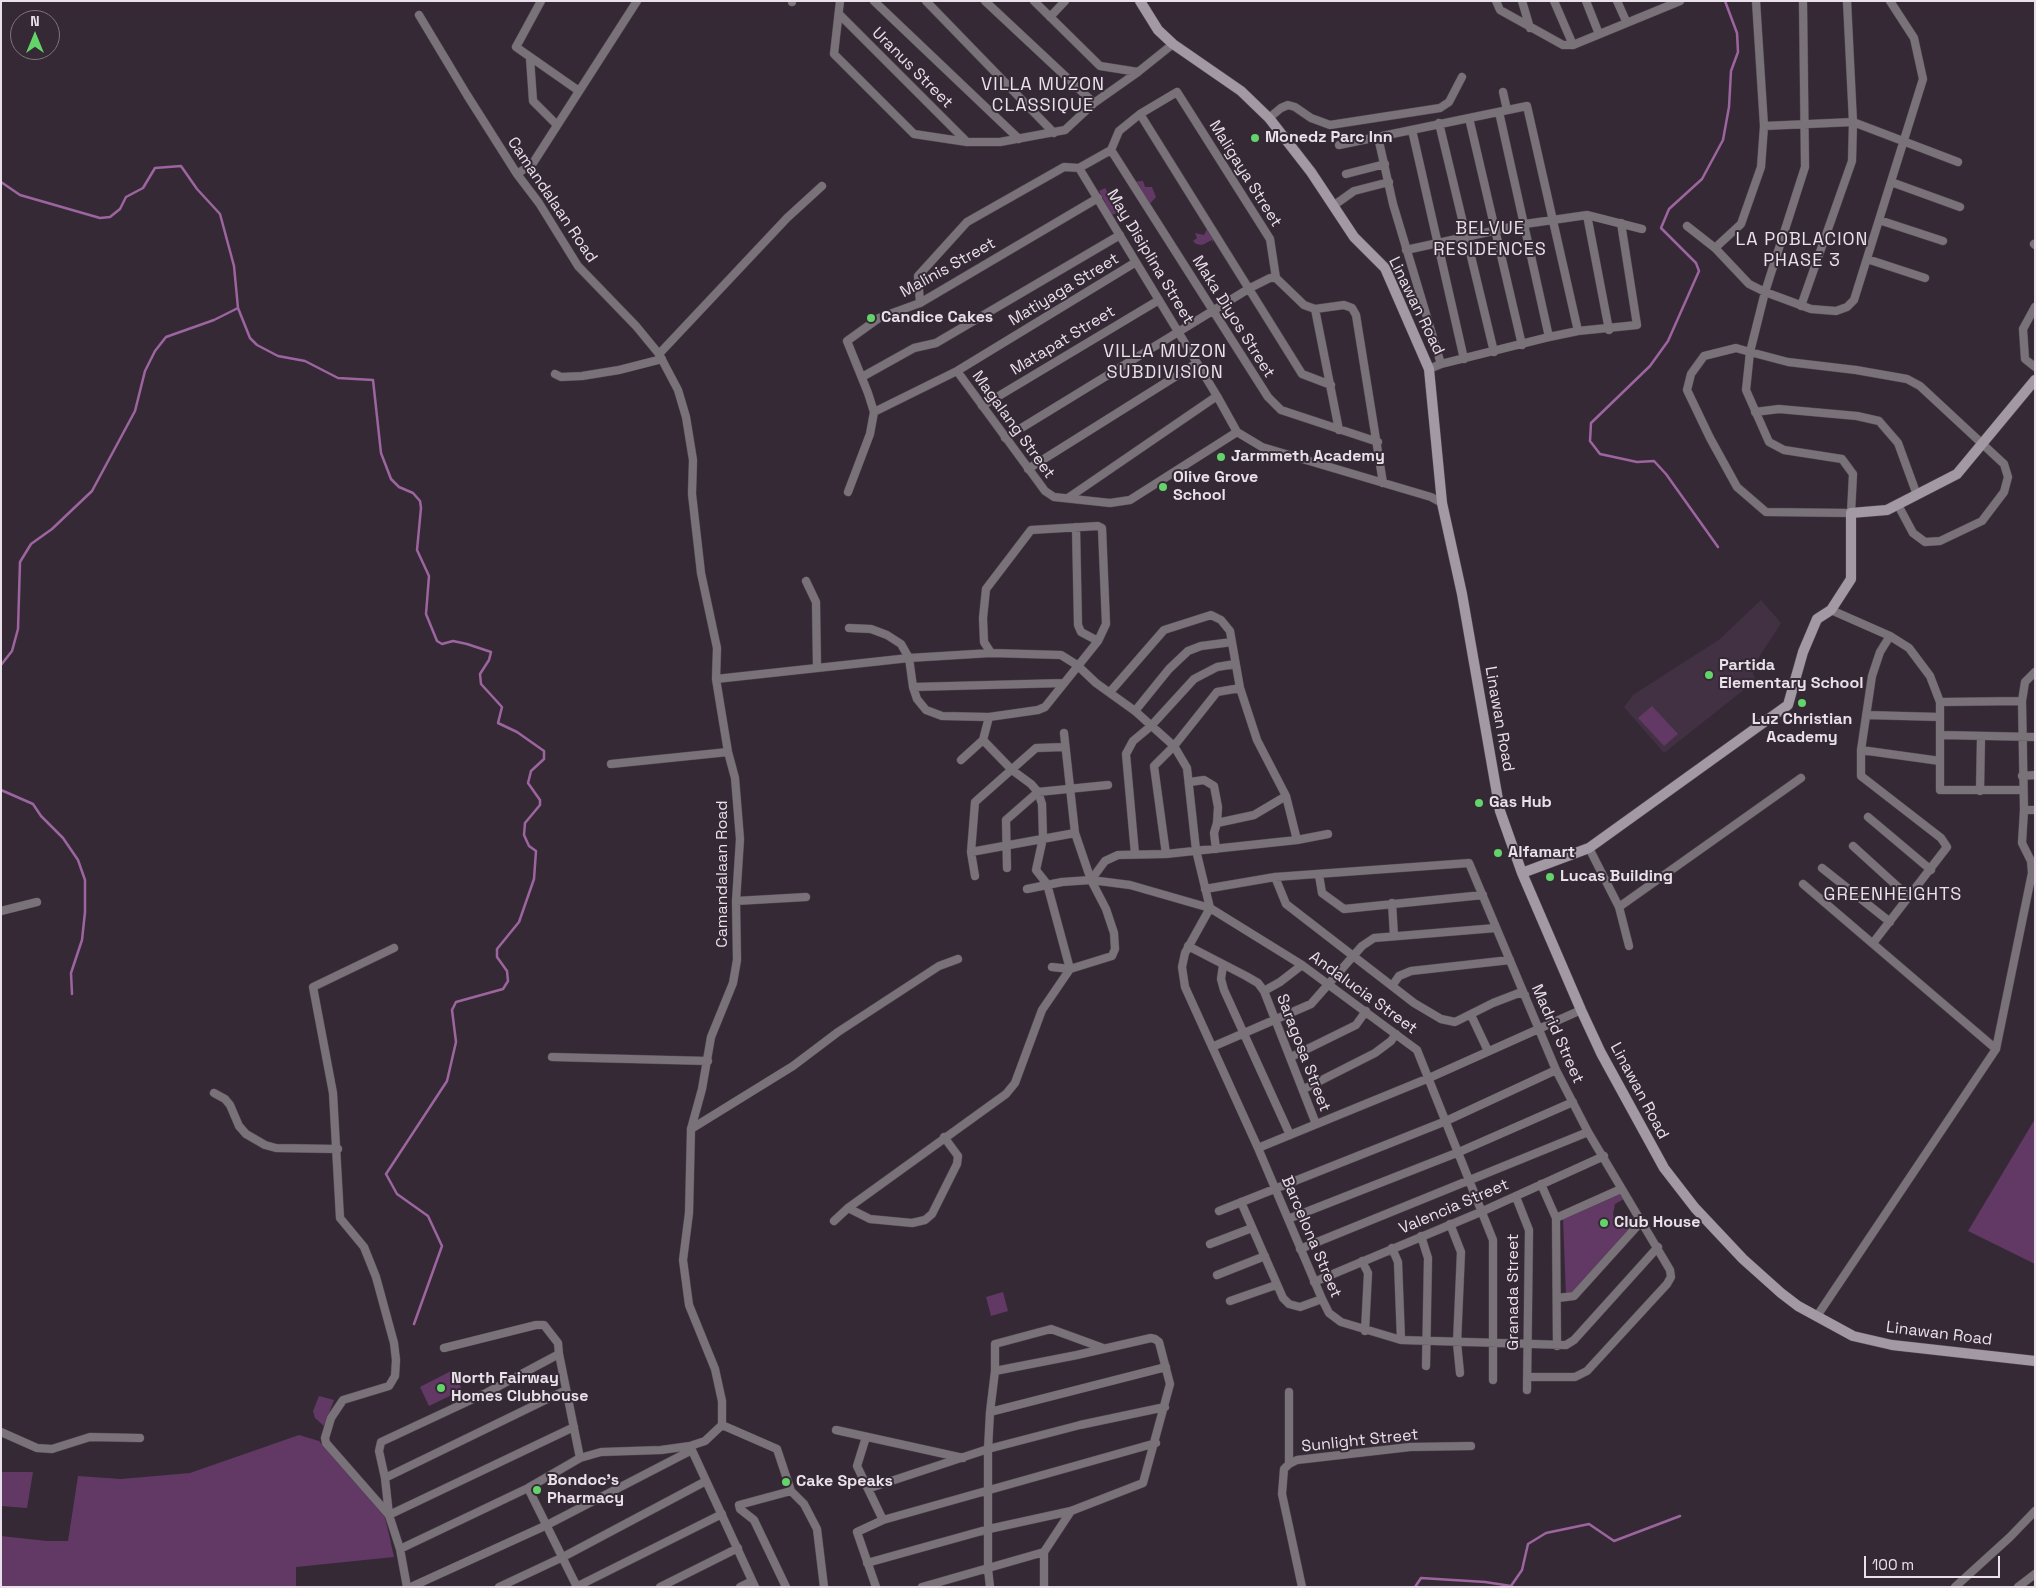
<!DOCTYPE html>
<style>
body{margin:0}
#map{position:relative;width:2036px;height:1588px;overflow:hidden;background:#362936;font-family:"Space Grotesk",sans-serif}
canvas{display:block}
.frame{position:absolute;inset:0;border:2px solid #e9e1e9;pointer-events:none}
.north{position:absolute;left:10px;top:10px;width:50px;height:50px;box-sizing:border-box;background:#362936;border:1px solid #7e737e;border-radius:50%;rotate:0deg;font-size:14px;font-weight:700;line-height:20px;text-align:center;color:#e9e1e9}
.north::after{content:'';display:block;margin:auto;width:18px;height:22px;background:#62d469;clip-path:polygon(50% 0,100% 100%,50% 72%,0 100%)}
.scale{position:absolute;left:1864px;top:1556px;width:136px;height:22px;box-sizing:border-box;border:2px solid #e9e1e9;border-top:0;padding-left:6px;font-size:15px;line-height:18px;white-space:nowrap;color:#e9e1e9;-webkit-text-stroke:4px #362936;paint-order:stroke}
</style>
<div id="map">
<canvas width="2036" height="1588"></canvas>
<div class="frame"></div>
<div class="north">N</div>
<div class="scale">100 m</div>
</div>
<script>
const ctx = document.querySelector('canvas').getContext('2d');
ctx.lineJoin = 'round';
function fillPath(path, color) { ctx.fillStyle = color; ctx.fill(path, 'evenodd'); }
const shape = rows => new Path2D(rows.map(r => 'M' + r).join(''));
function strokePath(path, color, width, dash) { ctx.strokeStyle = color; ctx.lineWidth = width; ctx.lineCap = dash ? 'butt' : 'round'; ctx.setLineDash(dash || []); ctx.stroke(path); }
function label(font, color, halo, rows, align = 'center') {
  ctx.font = font + ' "Space Grotesk",sans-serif'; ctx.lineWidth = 4; ctx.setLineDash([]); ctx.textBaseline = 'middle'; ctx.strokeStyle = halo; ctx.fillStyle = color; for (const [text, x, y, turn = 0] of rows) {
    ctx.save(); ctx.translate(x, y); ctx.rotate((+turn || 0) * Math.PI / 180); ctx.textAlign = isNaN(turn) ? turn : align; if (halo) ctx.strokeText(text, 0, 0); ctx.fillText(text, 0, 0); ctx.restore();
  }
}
fillPath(shape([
 [1761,600,1781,623,1752,668,1755,681,1664,753,1624,707,1633,695,1720,639]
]), '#423143');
fillPath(shape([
 [1143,181,1145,187,1152,187,1156,197,1145,209,1128,182],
 [1105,188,1119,212,1112,215,1099,191],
 [1209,225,1213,231,1213,243,1212,240,1202,245,1196,244,1193,241,1197,238,1195,233,1204,235],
 [1652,706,1678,734,1664,746,1638,718],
 [2035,1119,2035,1264,1968,1231],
 [1625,1189,1629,1196,1615,1204,1613,1214,1615,1221,1623,1224,1635,1218,1643,1217,1578,1290,1566,1296,1563,1219],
 [1003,1292,1008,1311,991,1316,986,1297],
 [453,1370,462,1390,429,1406,420,1387],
 [319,1396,334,1400,324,1426,315,1418,313,1411],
 [299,1435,319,1441,385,1517,394,1557,296,1567,296,1587,1,1587,1,1536,47,1541,68,1541,78,1476,121,1479,190,1473],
 [1,1472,33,1472,27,1508,1,1506]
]), '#623865');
strokePath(shape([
 [1,182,20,195,100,218,110,217,120,209,126,197,143,188,155,168,181,166,197,189,220,214,234,266,238,308,250,338,257,345,278,356,305,361,338,378,373,380,381,453,391,479,399,487,413,493,420,501,421,508,417,550,429,576,426,614,437,641,442,644,453,641,467,644,491,652,489,660,480,674,481,684,502,707,498,723,517,732,544,751,544,759,531,771,528,783,540,800,540,805,525,823,524,835,529,846,536,851,534,879,519,922,497,949,497,957,507,971,508,981,503,989,456,1002,452,1010,456,1042,447,1081,386,1174,397,1194,428,1216,442,1246,414,1324],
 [1718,547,1666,474,1654,461,1637,462,1600,454,1590,441,1591,423,1650,366,1668,341,1699,271,1696,263,1661,228,1669,209,1702,179,1723,140,1729,107,1731,71,1738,52,1737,33,1725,1],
 [1,665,12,651,18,629,20,562,31,544,52,529,92,491,135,411,145,371,155,351,166,337,214,320,238,308],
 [1,790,33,804,41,816,63,838,78,860,85,880,85,912,82,940,71,973,72,994],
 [1415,1587,1421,1578,1485,1582,1511,1586,1522,1570,1528,1544,1546,1533,1589,1524,1614,1541,1680,1516]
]), '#9c659f', 2.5);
const street = shape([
 [541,1,516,47,579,91],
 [840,1,834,54,914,134,967,142,1000,142,1065,130,1094,103,1138,72,1173,44],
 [874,1,1019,139],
 [926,1,1054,133],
 [985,1,1094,103],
 [1034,1,1100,66,1138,72],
 [1496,1,1500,10,1563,45,1573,45,1680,1],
 [1522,1,1530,28],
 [1554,1,1573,45],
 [1586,1,1599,34],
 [1617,1,1626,21],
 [1803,1,1805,167,1765,292,1750,352,1746,390,1769,442,1784,450,1842,459,1853,474,1851,513,1766,512,1737,487,1710,438,1687,390,1691,374,1704,356,1736,348,1750,352,1788,362,1856,370,1907,379,1920,386,2004,464,2008,477,2004,492,1982,521,1940,541,1925,542,1913,533,1898,505],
 [792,2,792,1],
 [839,14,967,142],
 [1050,17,1065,1],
 [530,58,533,101,557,125],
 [1503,92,1507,110],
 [1499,112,1549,337],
 [1140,114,1302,374,1331,385],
 [1269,118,1281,108,1288,105,1295,107,1311,118,1330,125,1440,108,1449,102,1462,77],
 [1469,118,1522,345],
 [1439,123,1494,352],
 [1764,126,1853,122,1958,162],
 [1412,130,1464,359],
 [1378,137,1393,204,1441,364],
 [1339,145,1527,106,1578,331],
 [1111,150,1268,397,1281,410,1378,442],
 [1079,168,1217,396,1237,432,1262,447,1431,497,1442,503],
 [517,174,533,163,637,1],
 [1346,174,1385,164],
 [1891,182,1960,207],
 [1333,206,1354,191,1389,182],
 [1587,215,1609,330],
 [1879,220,1943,241],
 [1687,226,1715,248,1749,284,1765,292,1811,309,1836,311,1847,307,1854,300,1923,79,1914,38,1890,1],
 [2034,244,2035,245],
 [1715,248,1741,224,1761,167,1764,126,1756,1],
 [1406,250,1525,224,1587,215,1642,229],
 [1867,259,1925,278],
 [920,303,918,276,967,222,1064,167,1079,168,1111,150,1119,131,1140,114,1177,92,1270,239,1276,278,1304,305,1315,309,1344,305,1352,308,1356,315,1383,483],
 [1801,306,1852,161,1853,122,1847,1],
 [2035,307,2023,329,2025,359,2035,367],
 [1315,309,1339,430],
 [659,354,787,218,822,186],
 [1429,369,1441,364,1549,337,1578,331,1637,325,1621,223],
 [957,371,1045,491,1054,497,1110,503,1130,500,1237,432],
 [555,374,561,377,582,376,619,370,662,359],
 [862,377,914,348,936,343,1120,235],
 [982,406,1159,300],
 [874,412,957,371,1136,262],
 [1755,412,1779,409,1857,416,1879,421,1898,443,1917,495],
 [1005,438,1250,288,1270,278,1276,278],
 [1028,469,1197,363],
 [848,492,870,434,874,412,868,393,847,341,879,318,920,303,1098,198],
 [1068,498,1217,396],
 [1076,527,1078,625,1081,632,1098,641],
 [806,581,816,602,817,667],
 [1831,610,1890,636,1909,648,1930,676,1940,702,1940,790,2023,790],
 [849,628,871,629,887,635,901,644,909,658,913,687,917,699,926,710,942,716,989,717,1038,710,1045,707,1098,641,1106,624,1102,528,1098,526,1031,530,986,589,983,618,984,642,991,653],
 [716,679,909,658,991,653,1061,655,1077,665,1096,683,1135,711,1174,746,1187,768,1196,850,1210,908,1185,953,1182,967,1185,987,1258,1148,1322,1299,1329,1313,1341,1322,1401,1340,1566,1345,1574,1340,1658,1247],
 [913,687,1064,683],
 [1110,692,1164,630,1211,615,1221,620,1230,631,1240,688,1257,740,1286,796,1297,840],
 [1940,702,2022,701],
 [1135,711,1169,669,1188,651,1201,646,1232,642],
 [1866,715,1940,717],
 [1064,733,1075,833,1091,880],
 [1941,735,2035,737],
 [1861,750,1940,761],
 [961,760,983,740],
 [611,764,728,752],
 [2022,776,2035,775],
 [1190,782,1204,780,1214,786,1218,807,1217,823],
 [1980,791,1981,737],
 [2024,810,2035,810],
 [1868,817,1931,870],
 [1853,846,1909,897],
 [1589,848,1619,907,1629,946],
 [1216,849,1214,833,1217,823,1254,815,1286,796],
 [971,852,1075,833],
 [1135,854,1126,754,1133,741,1151,726,1194,679,1217,667,1235,664],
 [1166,854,1154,766,1174,746,1217,692,1240,688],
 [1007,868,1006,820,1038,792,1108,785],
 [1822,868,1890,922],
 [1319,875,1322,893,1344,909,1483,895],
 [975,876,971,852,975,802,1036,748,1065,747],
 [1275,877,1286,904,1414,1003,1441,1019,1455,1022,1493,1003,1519,993,1525,995],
 [1803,884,1996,1049],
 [1027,889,1062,882,1091,880,1130,885,1210,908,1302,965,1417,1050,1493,1240,1493,1380],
 [1205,889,1275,877,1469,863,1556,1070,1588,1132,1670,1270,1671,1277,1667,1284,1587,1371,1575,1377,1528,1377],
 [736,901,806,897],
 [1392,903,1394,936],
 [1619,907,1801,778],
 [1,911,37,902],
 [1873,943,1947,847,1941,838,1861,776,1861,750,1872,676,1880,652,1890,636],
 [1188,946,1246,976,1258,983,1264,991,1316,1124],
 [1223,965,1221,979,1224,990,1290,1135],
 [1052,967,1070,969,1112,956,1115,949,1114,933,1106,909,1091,880,1105,861,1118,855,1166,854,1297,840,1328,834],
 [1392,986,1399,976,1411,971,1510,960],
 [1264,991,1280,982,1302,965],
 [1471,1015,1488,1051],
 [1212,1047,1311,1004,1362,946,1374,938,1496,928],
 [552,1057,708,1061],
 [1291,1057,1356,1025,1366,1011],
 [1304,1089,1375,1053,1391,1041,1396,1034],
 [214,1093,225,1099,230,1105,239,1126,246,1134,265,1145,276,1148,338,1149],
 [691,1129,793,1066,838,1032,939,966,958,959],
 [1258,1148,1429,1078,1581,1010],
 [1541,1184,1556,1218,1557,1346],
 [1516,1197,1529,1230,1527,1390],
 [1241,1202,1283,1298,1289,1304,1300,1307,1322,1299],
 [848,1208,870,1219,912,1223,925,1220,932,1214,957,1164,958,1156,944,1137],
 [1219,1211,1446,1121,1556,1070],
 [1556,1218,1621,1189],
 [1288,1219,1459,1152,1573,1102],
 [834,1221,848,1208,1006,1094,1015,1083,1042,1010,1070,969,1047,884,1036,870,1043,838,1042,804,1038,792,1031,784,1012,770,983,740,989,717],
 [1450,1224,1461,1252,1457,1343,1460,1373],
 [1421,1236,1428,1258,1426,1366],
 [1210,1244,1252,1228],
 [1392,1248,1398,1262,1401,1340],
 [1300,1249,1588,1132],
 [1362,1261,1368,1273,1365,1331],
 [1217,1275,1265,1256],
 [1314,1282,1483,1211,1604,1156],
 [1558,1298,1574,1296,1639,1224,1640,1219],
 [1230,1301,1276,1285],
 [1817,1316,1996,1049,2032,873,2031,861,2022,843,2024,810,2022,701,2025,682,2035,672],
 [444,1348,536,1325,544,1325,558,1343,559,1354,580,1458],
 [1103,1348,1051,1329,995,1344,995,1371,990,1412,1166,1367],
 [722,1425,777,1449,791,1491,804,1504,817,1529,824,1587],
 [836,1430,963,1458],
 [1,1432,37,1448,52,1449,90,1437,140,1438],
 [866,1437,857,1466,883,1520],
 [690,1446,755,1587],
 [1289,1464,1289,1392],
 [385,1478,566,1390],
 [528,1488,577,1587],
 [870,1488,988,1449,1080,1425,1165,1407],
 [389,1515,326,1443,325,1438,331,1418,343,1400,389,1386,395,1376,396,1360,394,1343,376,1277,364,1247,340,1218,333,1093,313,987,394,948],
 [389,1515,574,1427],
 [400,1549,528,1488,580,1458,601,1452,661,1450,690,1446,705,1441,722,1425,722,1401,715,1369,689,1305,683,1260,689,1213,691,1129,702,1089,711,1037,733,983,737,960,736,901,740,839,735,778,728,752,716,679,717,648,701,573,692,494,693,460,686,417,678,390,659,354,636,326,578,266,539,203,517,174,467,95,419,15],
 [1044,1552,1044,1587],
 [867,1563,989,1529,1071,1511,1143,1483,1170,1384,1159,1342,1155,1339,1151,1338,1077,1355,995,1371],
 [407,1587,400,1549,389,1515,385,1478,379,1451,381,1442,486,1393,559,1354],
 [411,1587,547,1525,692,1450],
 [499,1587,563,1557,706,1481],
 [576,1587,722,1514],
 [660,1587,738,1548],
 [740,1587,752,1581],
 [786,1587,754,1520,740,1509,739,1505,791,1491],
 [876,1587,857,1532,883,1520,1156,1443],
 [922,1587,1044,1552,1071,1511],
 [990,1587,988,1569,988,1449,990,1412],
 [1302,1587,1282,1494,1284,1469,1289,1464,1297,1460,1410,1447,1471,1446],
 [1955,1587,2010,1537,2035,1511],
 [2018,1587,2035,1574]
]);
const secondary = shape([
 [1140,1,1158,30,1173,44,1241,91,1269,118,1311,172,1354,237,1385,268,1429,369,1442,503,1462,594,1500,811,1522,873,1581,1010,1601,1053,1664,1168,1695,1208,1743,1259,1781,1293,1798,1306,1853,1336,1892,1345,2035,1361],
 [1522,873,1589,848,1788,705,1803,652,1817,619,1831,610,1851,579,1851,513,1887,510,1957,474,2035,380]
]);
strokePath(street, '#534653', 9);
strokePath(secondary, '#534653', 11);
strokePath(street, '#797379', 8);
strokePath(secondary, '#a399a4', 10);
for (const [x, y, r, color] of [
 [1255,138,5,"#62d469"],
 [871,318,5,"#62d469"],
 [1221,457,5,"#62d469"],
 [1163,487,5,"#62d469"],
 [1709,675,5,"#62d469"],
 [1802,703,5,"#62d469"],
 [1479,803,5,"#62d469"],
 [1498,853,5,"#62d469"],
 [1550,877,5,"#62d469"],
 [1604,1223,5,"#62d469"],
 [441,1388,5,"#62d469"],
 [786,1482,5,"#62d469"],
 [537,1490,5,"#62d469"]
]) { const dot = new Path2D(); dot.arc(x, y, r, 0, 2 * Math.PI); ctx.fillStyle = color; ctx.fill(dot); strokePath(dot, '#362936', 2); }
label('16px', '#e9e1e9', '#362936', [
 ["Uranus Street",912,68,45],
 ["Maligaya Street",1245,174,58],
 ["Camandalaan Road",552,200,56],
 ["May Disiplina Street",1150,257,59],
 ["Malinis Street",948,268,-29],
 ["Matiyaga Street",1064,290,-31],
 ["Linawan Road",1416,306,64],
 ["Maka Diyos Street",1233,317,58],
 ["Matapat Street",1063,341,-31],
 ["Magalang Street",1013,425,54],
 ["Linawan Road",1499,719,80],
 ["Camandalaan Road",723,874,-90],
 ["Andalucia Street",1363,993,36],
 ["Madrid Street",1557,1034,66],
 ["Saragosa Street",1303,1053,69],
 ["Linawan Road",1639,1091,62],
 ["Valencia Street",1454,1207,-23],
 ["Barcelona Street",1311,1237,67],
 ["Granada Street",1514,1292,-90],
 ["Linawan Road",1939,1334,7],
 ["Sunlight Street",1360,1441,-6]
]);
label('bold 16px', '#e9e1e9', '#362936', [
 ["Monedz Parc Inn",1265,138],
 ["Candice Cakes",881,318],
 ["Jarmmeth Academy",1231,457],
 ["Olive Grove",1173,478],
 ["School",1173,496],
 ["Partida",1719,666],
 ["Elementary School",1719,684],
 ["Luz Christian",1802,720,"center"],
 ["Academy",1802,738,"center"],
 ["Gas Hub",1489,803],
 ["Alfamart",1508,853],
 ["Lucas Building",1560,877],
 ["Club House",1614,1223],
 ["North Fairway",451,1379],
 ["Homes Clubhouse",451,1397],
 ["Bondoc's",547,1481],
 ["Pharmacy",547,1499],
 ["Cake Speaks",796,1482]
], 'left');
ctx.letterSpacing = '1px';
label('18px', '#e9e1e9', '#362936', [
 ["VILLA MUZON",1043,85],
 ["CLASSIQUE",1043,106],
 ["BELVUE",1490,229],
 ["RESIDENCES",1490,250],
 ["LA POBLACION",1802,240],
 ["PHASE 3",1802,261],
 ["VILLA MUZON",1165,352],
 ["SUBDIVISION",1165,373],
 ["GREENHEIGHTS",1893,895]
]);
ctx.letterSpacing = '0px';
</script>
